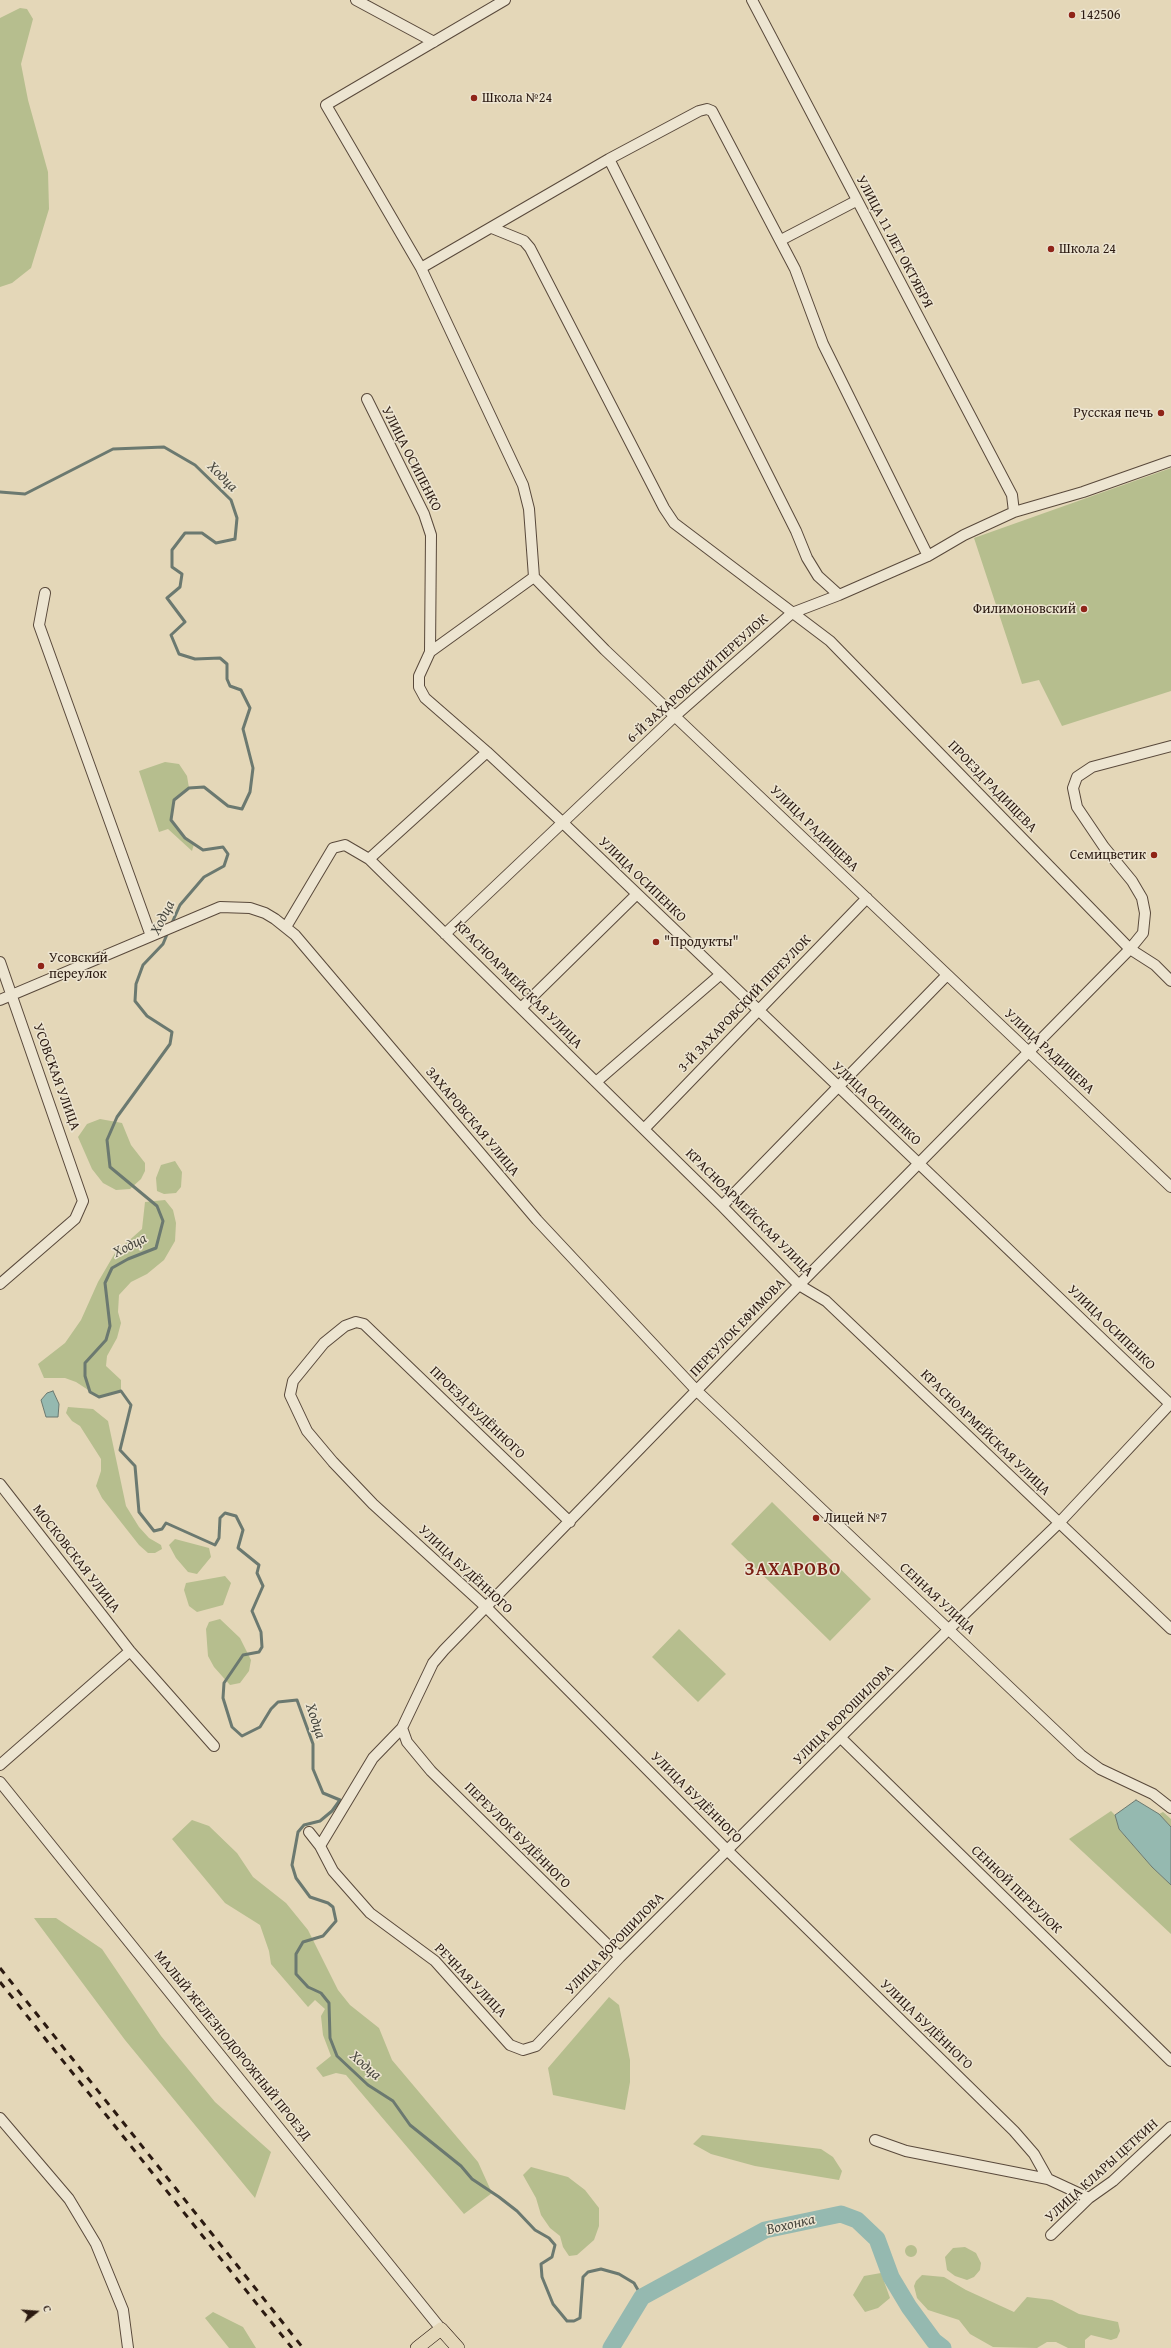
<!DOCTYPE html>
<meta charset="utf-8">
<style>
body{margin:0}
#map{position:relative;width:1171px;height:2348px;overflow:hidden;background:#e4d7b8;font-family:"Gentium Book Plus",serif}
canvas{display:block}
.north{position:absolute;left:16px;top:2292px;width:40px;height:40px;-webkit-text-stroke:3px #ede5d1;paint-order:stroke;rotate:73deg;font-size:11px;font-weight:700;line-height:16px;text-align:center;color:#2b1a11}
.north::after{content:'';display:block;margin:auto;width:14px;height:18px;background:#2b1a11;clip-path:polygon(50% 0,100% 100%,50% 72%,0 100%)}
</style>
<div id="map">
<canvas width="1171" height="2348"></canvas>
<div class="north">С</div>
</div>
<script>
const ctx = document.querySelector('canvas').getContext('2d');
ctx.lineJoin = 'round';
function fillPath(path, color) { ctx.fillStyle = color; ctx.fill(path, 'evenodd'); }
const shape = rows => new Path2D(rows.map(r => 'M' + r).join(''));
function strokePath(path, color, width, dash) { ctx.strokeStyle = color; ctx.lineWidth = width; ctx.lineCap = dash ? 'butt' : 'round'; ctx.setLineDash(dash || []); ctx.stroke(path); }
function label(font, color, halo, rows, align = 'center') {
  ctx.font = font + ' "Gentium Book Plus",serif'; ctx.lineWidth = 3; ctx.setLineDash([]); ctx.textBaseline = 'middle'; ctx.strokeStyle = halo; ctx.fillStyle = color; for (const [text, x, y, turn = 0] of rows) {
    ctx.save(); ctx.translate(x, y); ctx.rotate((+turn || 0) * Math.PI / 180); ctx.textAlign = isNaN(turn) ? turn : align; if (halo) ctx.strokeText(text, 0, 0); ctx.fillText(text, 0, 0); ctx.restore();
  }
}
fillPath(shape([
 [20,8,27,9,33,19,21,64,28,100,48,172,49,209,31,268,12,283,0,287,0,18],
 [1171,468,1171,691,1062,726,1039,680,1022,684,974,538],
 [165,762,179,764,187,776,189,788,174,800,171,820,185,838,194,844,192,851,168,829,159,832,139,771],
 [100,1119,122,1123,131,1145,145,1163,145,1171,141,1179,130,1189,116,1190,103,1183,92,1169,78,1137,87,1124],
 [175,1161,182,1172,181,1187,176,1193,164,1194,157,1191,156,1178,161,1165],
 [165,1200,173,1210,176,1223,175,1241,164,1260,147,1274,131,1282,119,1295,118,1312,121,1323,117,1338,107,1356,106,1366,121,1380,121,1391,99,1397,76,1382,65,1378,44,1378,38,1364,65,1343,81,1320,98,1282,115,1253,142,1229,145,1202],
 [68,1407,93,1409,108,1421,126,1506,139,1527,149,1538,161,1545,162,1549,155,1553,148,1553,139,1545,102,1498,96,1486,101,1471,101,1459,80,1426,72,1421,66,1413],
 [772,1502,871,1599,830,1641,731,1544],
 [175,1539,209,1548,211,1557,197,1574,188,1572,176,1558,169,1545],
 [225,1576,231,1583,223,1605,197,1612,189,1606,184,1590,186,1583],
 [220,1619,240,1638,251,1660,249,1671,240,1683,230,1685,214,1667,208,1656,206,1629,209,1622],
 [679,1629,726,1674,698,1702,652,1657],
 [1111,1811,1115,1815,1119,1829,1152,1867,1171,1885,1171,1934,1069,1839],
 [1163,1812,1171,1819,1171,1827,1159,1814],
 [192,1820,209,1826,237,1853,253,1877,286,1903,308,1930,338,1990,350,2005,379,2028,392,2060,478,2162,492,2193,464,2214,346,2075,336,2073,323,2077,316,2068,331,2056,323,2035,321,2016,325,2009,315,2000,308,2007,271,1964,269,1951,260,1925,225,1903,172,1839],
 [34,1918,56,1918,102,1949,161,2036,215,2102,271,2152,255,2198,125,2040],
 [609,1997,619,2005,630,2060,630,2082,625,2110,553,2095,548,2068],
 [702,2135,821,2149,833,2157,842,2171,839,2180,755,2166,711,2154,693,2144],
 [531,2167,568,2177,585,2190,599,2208,599,2226,594,2240,577,2255,569,2256,563,2247,560,2236,550,2228,541,2215,536,2198,523,2175],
 '905 2251a6 6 0 1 1 12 0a6 6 0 1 1-12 0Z',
 [965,2247,976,2253,981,2263,980,2270,974,2277,967,2280,955,2276,947,2270,945,2257,953,2248],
 [881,2273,890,2298,878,2308,865,2312,853,2295,864,2276],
 [922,2275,944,2277,966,2290,1014,2312,1027,2297,1052,2300,1079,2314,1118,2322,1120,2331,1117,2338,1111,2340,1091,2335,1085,2340,1085,2348,1068,2348,1056,2342,1047,2342,1037,2348,993,2347,970,2334,959,2320,928,2310,917,2298,914,2286,916,2281],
 [213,2312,243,2327,256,2348,229,2348,205,2318]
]), '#b6be8e');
const water = shape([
 [53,1391,59,1404,58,1417,46,1417,41,1400,47,1393,53,1391],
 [1136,1800,1159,1814,1171,1827,1171,1885,1152,1867,1119,1829,1115,1815,1136,1800]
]);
fillPath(water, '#95b9b0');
strokePath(water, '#6b7970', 1);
strokePath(shape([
 [0,492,25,494,113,449,164,447,195,465,231,500,237,518,235,539,216,543,202,533,185,533,172,550,172,567,182,574,180,587,167,598,185,622,171,635,179,654,195,659,220,658,227,664,227,679,230,686,241,690,250,708,243,729,253,768,250,792,242,809,228,806,204,787,189,788,174,800,171,820,185,838,203,850,223,847,228,854,224,866,204,877,180,905,171,925],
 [168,932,163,944,143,965,136,984,135,1001,147,1016,172,1032,170,1044,117,1117,107,1140,110,1167,157,1206,163,1221,156,1248,128,1259,112,1268,105,1283,110,1326,106,1340,85,1363,85,1376,90,1392,99,1397,121,1391,131,1405,120,1450,135,1466,139,1512,154,1531,162,1529,166,1523,215,1545,219,1538,220,1518,225,1513,236,1516,243,1530,238,1548,259,1565,257,1573,263,1586,252,1611,261,1632,262,1647,259,1652,243,1655,224,1683,223,1698,232,1727,242,1736,260,1727,271,1709,278,1702,297,1700,313,1744,313,1769,323,1793,340,1800,332,1811,320,1821,304,1825,298,1832,292,1865,296,1878,310,1897,328,1903,333,1907,336,1921,323,1936,303,1942,296,1954,296,1974,308,1987,321,1993,329,2003,330,2038,337,2056,368,2085,393,2101,410,2125,461,2166,472,2179,499,2197,517,2211,535,2230,549,2238,555,2245,552,2257,541,2264,542,2277,553,2304,567,2321,574,2321,580,2318,583,2277,588,2272,601,2269,619,2274,634,2283,642,2297]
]), '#6b7970', 3);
strokePath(shape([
 [611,2348,642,2297,765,2230,841,2214,857,2220,877,2239,891,2277,909,2307,934,2341,943,2348]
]), '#95b9b0', 17);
const minor = shape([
 [356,0,434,42],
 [505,0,326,105,421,268,523,485,529,509,534,577],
 [752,0,1012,495,1014,512],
 [609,159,796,531,807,558,818,576,839,595],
 [492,228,524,241,530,248,664,508,674,523,830,641,1130,949,1155,965,1171,981],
 [781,240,856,201],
 [421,268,609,159,699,111,707,109,712,111,795,269,823,344,928,556],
 [367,399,424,514,431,535,430,652,419,676,419,687,425,698,487,752,562,822,1171,1405],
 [534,577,605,650,1171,1187],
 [45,593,39,625,151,936],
 [430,652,534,577],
 [369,859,487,752],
 [286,927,333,848,345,845,369,859,722,1206,799,1285,826,1301,1171,1629],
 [445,934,675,716,792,613,839,595,928,556,964,535,1014,512,1083,492,1171,461],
 [0,962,83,1201,75,1219,0,1284],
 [0,1000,220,907,250,908,265,913,275,919,295,935,537,1220,697,1391,1081,1755,1100,1769,1153,1794,1171,1808],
 [521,1008,637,894],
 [596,1082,721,974],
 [644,1129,867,898],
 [722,1206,947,975],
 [0,1484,130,1651,214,1746],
 [570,1522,364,1324,356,1322,345,1326,324,1343,293,1381,290,1395,307,1431,333,1462,373,1504,486,1607,727,1850,1014,2131,1034,2154,1048,2179,1089,2198],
 [402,1728,407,1742,431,1771,620,1957],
 [841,1738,1171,2061],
 [0,1765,130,1651],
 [0,1782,441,2329],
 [309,1832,320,1846,333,1871,370,1913,435,1961,510,2045,523,2050,536,2046,620,1957,949,1629,1058,1524,1171,1403],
 [320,1846,373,1758,402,1728,433,1663,444,1650,799,1285,1130,949,1143,933,1145,913,1142,898,1132,881,1104,847,1077,807,1073,788,1077,777,1092,767,1171,746],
 [0,2118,69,2199,96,2244,123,2310,128,2348],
 [875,2140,906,2151,1048,2179],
 [1051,2235,1089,2198,1113,2181,1171,2127]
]);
const major = shape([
 [417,2348,441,2329,458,2348]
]);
strokePath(minor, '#59493b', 12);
strokePath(major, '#2b1a11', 14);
strokePath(minor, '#ede5d1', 10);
strokePath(major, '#e4d7b8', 13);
strokePath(shape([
 [0,1968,303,2348],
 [0,1982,292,2348]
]), '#2b1a11', 3, [7, 7]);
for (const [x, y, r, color] of [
 [1072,15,4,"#8f2418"],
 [474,98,4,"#8f2418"],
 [1051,249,4,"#8f2418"],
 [1161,413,4,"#8f2418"],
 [1084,609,4,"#8f2418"],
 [1154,855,4,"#8f2418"],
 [656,942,4,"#8f2418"],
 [41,966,4,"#8f2418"],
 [816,1518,4,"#8f2418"]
]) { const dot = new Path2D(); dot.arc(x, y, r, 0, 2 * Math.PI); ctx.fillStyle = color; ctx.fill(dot); strokePath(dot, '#ede5d1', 1.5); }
label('14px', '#2b1a11', '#ede5d1', [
 ["142506",1080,15],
 ["Школа №24",482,98],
 ["Школа 24",1059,249],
 ["Русская печь",1153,413,"right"],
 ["Филимоновский",1076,609,"right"],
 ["Семицветик",1146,855,"right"],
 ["\"Продукты\"",664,942],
 ["Усовский",49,958],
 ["переулок",49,974],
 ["Лицей №7",824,1518]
], 'left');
label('14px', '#2b1a11', '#ede5d1', [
 ["УЛИЦА 11 ЛЕТ ОКТЯБРЯ",894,242,62],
 ["УЛИЦА ОСИПЕНКО",411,459,63],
 ["6-Й ЗАХАРОВСКИЙ ПЕРЕУЛОК",698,679,-42],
 ["ПРОЕЗД РАДИЩЕВА",992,787,46],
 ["УЛИЦА РАДИЩЕВА",814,829,44],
 ["УЛИЦА ОСИПЕНКО",642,880,44],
 ["КРАСНОАРМЕЙСКАЯ УЛИЦА",518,985,45],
 ["3-Й ЗАХАРОВСКИЙ ПЕРЕУЛОК",745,1004,-46],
 ["УЛИЦА РАДИЩЕВА",1049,1052,43],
 ["УСОВСКАЯ УЛИЦА",56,1077,70],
 ["УЛИЦА ОСИПЕНКО",876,1104,43],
 ["ЗАХАРОВСКАЯ УЛИЦА",472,1122,50],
 ["КРАСНОАРМЕЙСКАЯ УЛИЦА",749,1213,45],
 ["ПЕРЕУЛОК ЕФИМОВА",738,1328,-46],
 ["УЛИЦА ОСИПЕНКО",1111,1328,44],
 ["ПРОЕЗД БУДЁННОГО",477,1413,44],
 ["КРАСНОАРМЕЙСКАЯ УЛИЦА",985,1433,44],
 ["МОСКОВСКАЯ УЛИЦА",76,1559,52],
 ["УЛИЦА БУДЁННОГО",465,1570,43],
 ["СЕННАЯ УЛИЦА",937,1599,43],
 ["УЛИЦА ВОРОШИЛОВА",844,1715,-45],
 ["УЛИЦА БУДЁННОГО",696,1798,45],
 ["ПЕРЕУЛОК БУДЁННОГО",517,1836,45],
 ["СЕННОЙ ПЕРЕУЛОК",1016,1890,44],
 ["УЛИЦА ВОРОШИЛОВА",615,1944,-46],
 ["РЕЧНАЯ УЛИЦА",470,1981,46],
 ["УЛИЦА БУДЁННОГО",926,2025,44],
 ["МАЛЫЙ ЖЕЛЕЗНОДОРОЖНЫЙ ПРОЕЗД",232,2046,51],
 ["УЛИЦА КЛАРЫ ЦЕТКИН",1102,2171,-42]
]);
label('italic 15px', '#4b4a41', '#ede5d1', [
 ["Ходца",222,477,45],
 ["Ходца",163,918,-63],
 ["Ходца",130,1246,-27],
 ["Ходца",315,1721,72],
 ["Ходца",365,2066,41],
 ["Вохонка",791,2225,-13]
]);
ctx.letterSpacing = '1px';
label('bold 18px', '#7a1f14', '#ede5d1', [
 ["ЗАХАРОВО",793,1570]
]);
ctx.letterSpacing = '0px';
</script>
